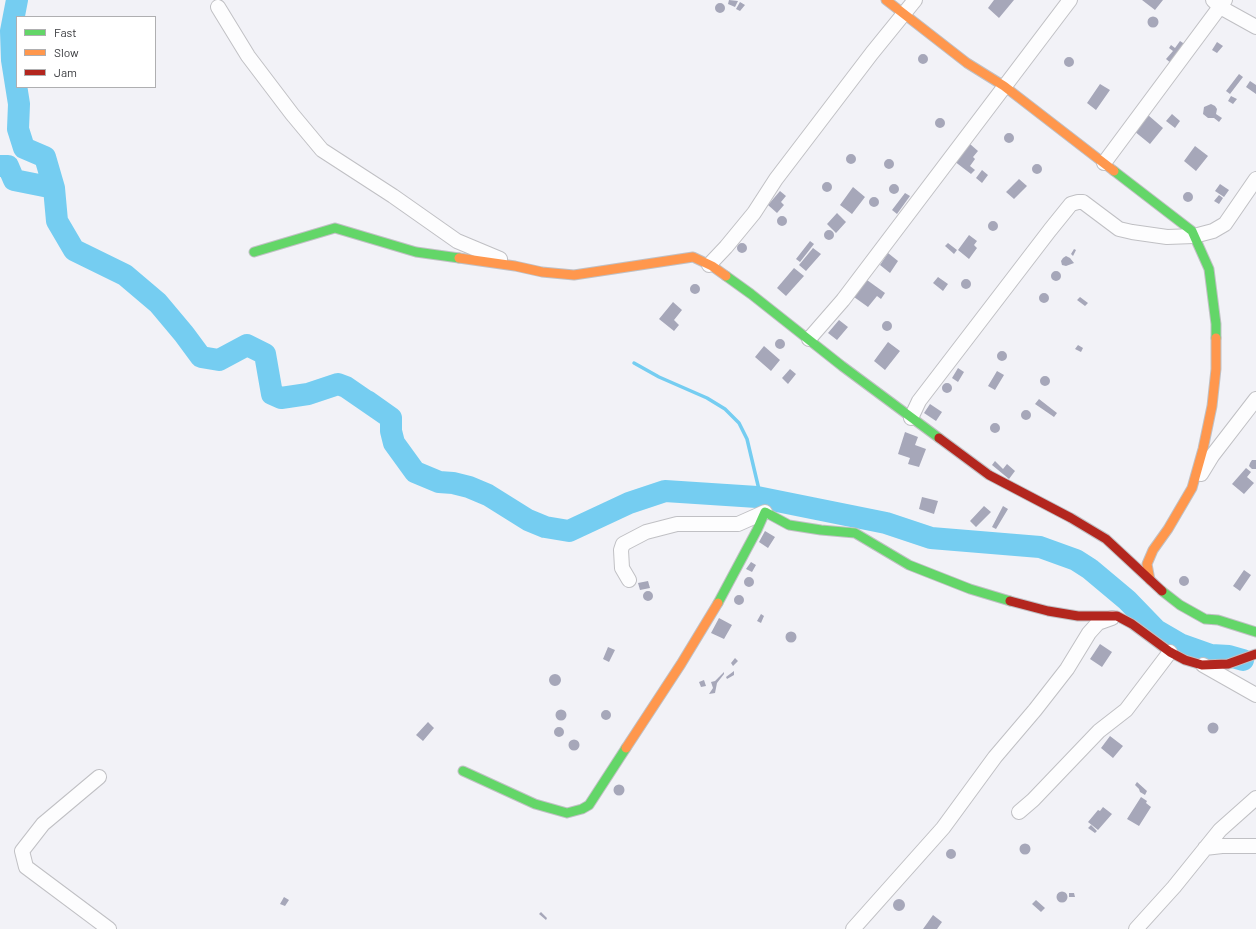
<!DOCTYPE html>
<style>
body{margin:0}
#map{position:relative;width:1256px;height:929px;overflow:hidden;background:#f2f2f7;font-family:Barlow,sans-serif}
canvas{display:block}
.legend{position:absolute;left:16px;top:16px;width:140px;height:72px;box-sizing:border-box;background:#fff;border:1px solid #afafb1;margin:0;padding:5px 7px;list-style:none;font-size:12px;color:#37383c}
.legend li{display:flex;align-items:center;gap:8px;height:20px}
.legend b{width:20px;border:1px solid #afafb1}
</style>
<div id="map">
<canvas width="1256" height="929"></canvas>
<ul class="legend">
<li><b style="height:5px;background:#63d668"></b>Fast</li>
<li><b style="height:5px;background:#ff974d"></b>Slow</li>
<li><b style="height:5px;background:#b3261e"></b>Jam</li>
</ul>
</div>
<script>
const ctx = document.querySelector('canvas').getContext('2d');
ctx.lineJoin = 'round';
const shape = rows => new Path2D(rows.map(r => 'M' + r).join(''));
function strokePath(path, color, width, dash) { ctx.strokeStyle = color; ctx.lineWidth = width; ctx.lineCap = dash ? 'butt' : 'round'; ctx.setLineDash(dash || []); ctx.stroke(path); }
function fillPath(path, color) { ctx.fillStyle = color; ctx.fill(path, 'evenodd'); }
strokePath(shape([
 [634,363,659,377,707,398,725,409,739,423,747,439,761,498]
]), '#75cdf1', 3.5);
strokePath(shape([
 [17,0,11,31,12,60,19,104,18,129,24,148,45,157,54,188],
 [0,166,8,166,14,180,54,188,57,221,74,250,125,275,158,303,184,334,201,357,219,360,247,345,265,354,272,394,281,398,308,394,338,384,346,387,391,418,367,401],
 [391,418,391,431,394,443,415,472,439,482,453,483,469,487,488,495,528,520,545,527,569,531,629,503,665,491,757,497,886,523,931,538,1040,547,1076,560,1090,569,1127,600,1156,630,1180,644,1211,655,1229,656,1243,660]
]), '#75cdf1', 22);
fillPath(shape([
 [729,0,738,1,735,7,728,4],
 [994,0,1014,0,999,18,988,8],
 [1142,0,1163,0,1155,10],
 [740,2,745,5,740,11,736,9],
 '715 8a5 5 0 1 1 10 0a5 5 0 1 1-10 0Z',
 '1147.5 22a5.5 5.5 0 1 1 11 0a5.5 5.5 0 1 1-11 0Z',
 [1180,41,1186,45,1172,64,1166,59,1173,51,1169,48,1171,45,1175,48],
 [1217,42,1223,46,1217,53,1212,50],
 '918 59a5 5 0 1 1 10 0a5 5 0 1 1-10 0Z',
 '1064 62a5 5 0 1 1 10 0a5 5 0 1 1-10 0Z',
 [1239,74,1243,77,1230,94,1226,91],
 [1250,81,1256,85,1256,94,1246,87],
 [1100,84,1110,90,1096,110,1087,103],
 [1231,96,1237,99,1233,104,1228,101],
 [1211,104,1215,106,1217,109,1216,114,1222,118,1219,122,1214,118,1208,118,1203,114,1204,107],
 [1172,114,1180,121,1175,128,1166,121],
 [1148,115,1163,128,1150,144,1134,131],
 '935 123a5 5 0 1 1 10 0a5 5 0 1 1-10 0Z',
 '1004 138a5 5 0 1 1 10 0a5 5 0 1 1-10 0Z',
 [970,144,978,151,973,157,975,159,970,166,975,170,971,174,954,161,963,149,965,151],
 [1195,146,1208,156,1196,171,1184,161],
 '846 159a5 5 0 1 1 10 0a5 5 0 1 1-10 0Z',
 '884 164a5 5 0 1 1 10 0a5 5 0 1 1-10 0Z',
 '1032 169a5 5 0 1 1 10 0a5 5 0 1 1-10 0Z',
 [982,170,988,175,982,183,976,178],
 [1019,179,1027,186,1014,199,1006,192],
 '822 187a5 5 0 1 1 10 0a5 5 0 1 1-10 0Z',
 [1220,184,1229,190,1224,197,1215,191],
 '889 189a5 5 0 1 1 10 0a5 5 0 1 1-10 0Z',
 [853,187,865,197,852,214,840,205],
 [780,191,786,196,781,202,784,205,777,213,768,205],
 '1183 197a5 5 0 1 1 10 0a5 5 0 1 1-10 0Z',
 [905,193,910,196,897,214,892,210],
 [1219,195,1223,198,1219,204,1214,201],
 '869 202a5 5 0 1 1 10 0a5 5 0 1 1-10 0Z',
 [837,213,846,222,836,233,827,224],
 '777 221a5 5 0 1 1 10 0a5 5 0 1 1-10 0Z',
 '988 226a5 5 0 1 1 10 0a5 5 0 1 1-10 0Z',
 '824 235a5 5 0 1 1 10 0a5 5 0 1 1-10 0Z',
 [969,235,977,241,974,245,977,248,969,259,958,250],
 [810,241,814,244,800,262,796,259],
 [948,243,957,250,954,254,945,246],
 '737 248a5 5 0 1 1 10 0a5 5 0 1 1-10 0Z',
 [813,248,821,254,806,271,799,265],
 [1074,249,1076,250,1073,256,1071,254],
 [888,253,898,261,890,273,880,265],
 [1066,256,1070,258,1074,263,1066,266,1062,265,1061,261,1063,258],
 [794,268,804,276,786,296,777,288],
 '1051 276a5 5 0 1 1 10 0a5 5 0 1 1-10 0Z',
 [938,277,948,284,943,291,933,283],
 '961 284a5 5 0 1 1 10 0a5 5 0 1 1-10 0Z',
 [867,280,885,293,881,299,877,296,868,307,854,297],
 '690 289a5 5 0 1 1 10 0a5 5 0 1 1-10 0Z',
 '1039 298a5 5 0 1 1 10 0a5 5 0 1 1-10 0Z',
 [1080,297,1088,303,1085,306,1077,300],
 [673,302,682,310,674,320,679,325,674,331,659,319],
 [839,320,848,327,837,340,828,333],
 '882 326a5 5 0 1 1 10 0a5 5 0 1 1-10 0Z',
 '775 344a5 5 0 1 1 10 0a5 5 0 1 1-10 0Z',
 [888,342,900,351,885,370,874,361],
 [1078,345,1083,348,1081,352,1075,349],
 [764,346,780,360,771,371,755,357],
 '997 356a5 5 0 1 1 10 0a5 5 0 1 1-10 0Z',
 [958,368,964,372,958,382,952,378],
 [790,369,796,374,788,384,782,378],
 [997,371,1004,375,995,390,988,386],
 '1040 381a5 5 0 1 1 10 0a5 5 0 1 1-10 0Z',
 '942 388a5 5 0 1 1 10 0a5 5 0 1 1-10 0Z',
 [1039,399,1057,413,1054,417,1035,404],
 [930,404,942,412,936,421,924,413],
 '1021 415a5 5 0 1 1 10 0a5 5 0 1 1-10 0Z',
 '990 428a5 5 0 1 1 10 0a5 5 0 1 1-10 0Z',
 [905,432,918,437,915,445,926,449,919,467,908,464,910,458,898,454],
 [1252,460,1256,460,1256,469,1252,469,1249,466,1250,463],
 [995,461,1003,469,1007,464,1015,471,1009,479,992,465],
 [1246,468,1251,472,1247,477,1254,483,1244,494,1232,484],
 [922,497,938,501,934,514,919,509],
 [984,506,991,512,976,527,970,521],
 [1003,506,1008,509,996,529,992,527],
 [765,531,775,537,768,548,759,542],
 [751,562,756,565,752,572,746,569],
 [1244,570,1251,575,1240,591,1233,586],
 '1179 581a5 5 0 1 1 10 0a5 5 0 1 1-10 0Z',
 '744 582a5 5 0 1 1 10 0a5 5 0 1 1-10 0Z',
 [648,581,650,588,640,590,638,583],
 '643 596a5 5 0 1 1 10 0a5 5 0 1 1-10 0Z',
 '734 600a5 5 0 1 1 10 0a5 5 0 1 1-10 0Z',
 [761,614,764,616,761,623,757,621],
 [719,618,732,625,724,639,711,633],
 '785.5 637a5.5 5.5 0 1 1 11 0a5.5 5.5 0 1 1-11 0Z',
 [1100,644,1112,652,1102,667,1090,659],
 [608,647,615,650,609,662,603,659],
 [735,658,738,661,733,666,731,663],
 [734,671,734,675,727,679,726,677],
 [724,672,724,674,717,683,715,693,709,694,713,688,711,682,715,681],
 '549 680a6 6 0 1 1 12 0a6 6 0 1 1-12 0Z',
 [704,680,706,686,701,687,699,682],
 '555.5 715a5.5 5.5 0 1 1 11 0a5.5 5.5 0 1 1-11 0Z',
 '601 715a5 5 0 1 1 10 0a5 5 0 1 1-10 0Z',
 [428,722,434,728,423,741,416,735],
 '1207.5 728a5.5 5.5 0 1 1 11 0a5.5 5.5 0 1 1-11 0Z',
 '554 732a5 5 0 1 1 10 0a5 5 0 1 1-10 0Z',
 [1110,736,1123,746,1113,758,1101,748],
 '568.5 745a5.5 5.5 0 1 1 11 0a5.5 5.5 0 1 1-11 0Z',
 [1137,782,1147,791,1145,795,1140,792,1139,789,1135,785],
 '613.5 790a5.5 5.5 0 1 1 11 0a5.5 5.5 0 1 1-11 0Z',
 [1141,797,1147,801,1146,803,1151,807,1139,826,1127,819],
 [1103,807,1112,814,1098,830,1088,822,1098,810,1100,811],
 [1091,825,1097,831,1095,833,1088,828],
 '1019.5 849a5.5 5.5 0 1 1 11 0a5.5 5.5 0 1 1-11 0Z',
 '946 854a5 5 0 1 1 10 0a5 5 0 1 1-10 0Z',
 '1056.5 897a5.5 5.5 0 1 1 11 0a5.5 5.5 0 1 1-11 0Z',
 [1069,893,1074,893,1075,897,1069,897],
 [284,897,289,900,285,906,280,904],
 '893 905a6 6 0 1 1 12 0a6 6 0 1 1-12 0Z',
 [1036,900,1045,908,1041,912,1032,904],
 [541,912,547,918,546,920,539,914],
 [933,915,942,922,937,929,923,929]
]), '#a6a7b9');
const street = shape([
 [1213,0,1220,7,1256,27],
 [218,7,248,56,292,114,322,150,393,196,457,241,500,259],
 [1104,163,1225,0],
 [709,265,726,247,754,213,776,179,872,53,915,0],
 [809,339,843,300,1070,0],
 [911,418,919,401,1050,230,1071,204,1078,202,1083,202,1119,229,1132,232,1167,237,1194,236,1213,231,1225,224,1256,179],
 [1201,474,1212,456,1256,399],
 [629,580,622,568,621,550,623,544,646,532,677,524,738,524,765,512],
 [1203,665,1256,695],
 [99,777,43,824,22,851,26,867,109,929],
 [1019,812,1033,800,1099,731,1126,710,1170,652],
 [1205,848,1222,846,1256,846],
 [853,929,943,828,995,757,1035,710,1067,669,1089,633,1098,623,1112,618],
 [1136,929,1174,887,1220,830,1256,798]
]);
const fast = shape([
 [1114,171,1192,231,1209,269,1216,324,1216,338],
 [254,252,335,228,416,252,459,258],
 [726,276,751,294,842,366,939,438],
 [1162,591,1180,605,1205,619,1218,620,1256,632],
 [718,603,757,530,765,512,789,525,821,530,855,533,909,565,970,589,1010,601],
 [463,771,535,804,567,813,582,809,589,805,626,748]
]);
const slow = shape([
 [886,0,967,63,1004,86,1114,171],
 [459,258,515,266,542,272,574,275,693,257,712,266,726,276],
 [1150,580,1147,564,1153,550,1168,529,1192,488,1203,449,1212,406,1216,369,1216,338],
 [626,748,681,664,718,603]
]);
const jam = shape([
 [939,438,989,475,1071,518,1106,539,1162,591],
 [1010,601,1048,611,1078,616,1117,616,1132,624,1170,652,1185,660,1202,665,1228,664,1256,654]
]);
strokePath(street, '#c0c0c4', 16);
strokePath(fast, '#c0c0c4', 11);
strokePath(slow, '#c0c0c4', 11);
strokePath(jam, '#c0c0c4', 11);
strokePath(street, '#fdfdfe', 14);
strokePath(fast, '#63d668', 9);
strokePath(slow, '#ff974d', 9);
strokePath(jam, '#b3261e', 9);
</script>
